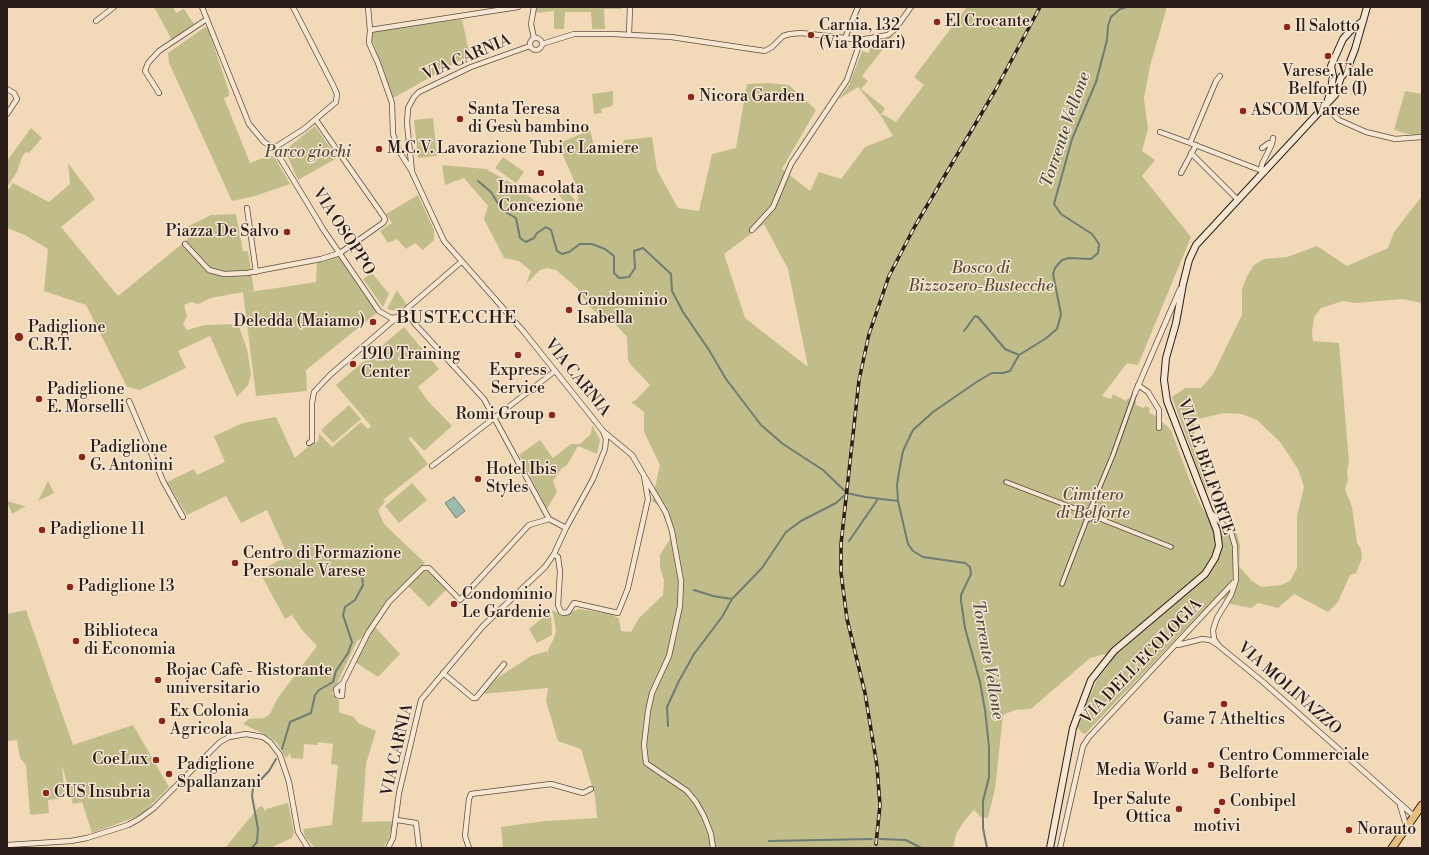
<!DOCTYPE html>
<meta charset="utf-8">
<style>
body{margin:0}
#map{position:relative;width:1429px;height:855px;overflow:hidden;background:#f2dab9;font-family:"Libre Bodoni",serif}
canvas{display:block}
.frame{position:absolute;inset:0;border:8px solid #2b1e19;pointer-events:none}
</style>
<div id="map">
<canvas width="1429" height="855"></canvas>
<div class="frame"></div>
</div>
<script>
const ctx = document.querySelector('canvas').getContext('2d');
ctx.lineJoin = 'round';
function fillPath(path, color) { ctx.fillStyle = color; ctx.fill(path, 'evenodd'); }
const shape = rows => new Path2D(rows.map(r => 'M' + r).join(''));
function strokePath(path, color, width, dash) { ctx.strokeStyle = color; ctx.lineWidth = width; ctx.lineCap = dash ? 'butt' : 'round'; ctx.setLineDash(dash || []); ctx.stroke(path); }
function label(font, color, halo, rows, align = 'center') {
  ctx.font = font + ' "Libre Bodoni",serif'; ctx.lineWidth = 3; ctx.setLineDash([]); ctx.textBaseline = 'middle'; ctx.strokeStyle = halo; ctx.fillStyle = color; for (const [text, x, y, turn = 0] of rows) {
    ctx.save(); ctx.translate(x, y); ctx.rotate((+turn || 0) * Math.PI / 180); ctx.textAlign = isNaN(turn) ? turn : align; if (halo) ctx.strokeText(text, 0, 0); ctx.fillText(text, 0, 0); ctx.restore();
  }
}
fillPath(shape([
 [154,7,173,7,176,13,184,9,194,24,172,40],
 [537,7,621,7,621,9,604,9,605,29,592,29,591,12,565,12,564,29,554,29,554,11,536,13],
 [967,7,1167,7,1150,66,1144,98,1148,129,1142,151,1155,160,1142,176,1191,237,1138,365,1127,363,1102,396,1111,399,1113,394,1126,401,1128,398,1136,401,1136,405,1144,408,1145,406,1150,408,1149,413,1156,416,1171,430,1190,481,1202,508,1209,517,1237,534,1240,545,1239,566,1251,580,1261,587,1281,585,1290,581,1297,568,1297,516,1304,487,1298,469,1280,442,1257,420,1242,414,1224,413,1194,420,1195,446,1209,490,1206,491,1172,397,1185,388,1201,388,1213,374,1242,315,1242,289,1247,276,1254,265,1264,259,1287,257,1317,246,1347,266,1388,248,1394,232,1422,196,1422,303,1403,299,1355,303,1343,301,1321,308,1314,317,1312,333,1313,341,1339,343,1349,462,1347,471,1348,480,1345,489,1352,507,1357,543,1361,549,1362,558,1356,573,1350,575,1338,602,1328,612,1294,594,1278,608,1258,603,1251,608,1230,604,1220,596,1197,617,1085,734,1082,733,1078,728,1081,716,1097,680,1111,662,1105,654,1090,658,1031,709,1015,710,1003,715,995,789,988,818,981,817,974,810,965,820,956,834,953,848,503,848,501,827,545,821,597,818,595,796,581,749,558,741,546,701,548,688,482,694,494,680,531,656,547,651,548,656,548,650,554,638,556,630,552,610,563,615,579,609,611,614,619,619,621,631,631,632,639,618,663,595,664,580,660,567,660,555,670,539,668,526,659,506,652,501,660,465,644,432,644,412,631,402,636,400,650,385,631,365,628,360,627,337,615,324,604,319,588,305,577,288,556,270,547,268,540,270,526,284,531,271,519,261,504,258,484,219,488,206,464,178,445,185,442,165,486,169,513,184,535,201,554,204,569,210,576,211,578,196,573,178,562,153,565,152,562,142,590,130,596,153,622,147,624,140,652,137,657,170,678,208,699,211,712,154,736,148,747,84,769,83,789,85,816,110,782,169,810,191,819,172,841,179,865,147,893,136,881,116,858,87,839,99,849,85,862,51,869,53,870,48,863,45,893,36,862,76,868,81,861,89,885,108,881,115,884,115,896,122,924,85,914,77],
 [764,224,788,269,808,367,745,318,724,254],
 [462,19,470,56,436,72,436,71,436,74,393,98,369,32],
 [205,27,208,28,229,92,229,96,224,98,250,163,270,155,275,158,290,184,255,196,232,201,169,63,168,53],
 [613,91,613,104,612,106,601,109,602,113,594,114,592,94],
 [1405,91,1422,94,1422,138,1394,130],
 [433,118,437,156,418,158,414,120],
 [315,126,337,158,298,180,287,155,287,150,290,146],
 [31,128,42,138,29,153,26,152,22,157,17,172,7,187,7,161],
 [503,157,524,172,516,183,495,168],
 [68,163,95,199,61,227,118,296,188,239,185,228,211,215,236,214,243,251,248,251,254,291,250,292,316,282,317,262,340,253,379,311,306,370,307,391,256,396,243,292,211,298,198,304,191,302,184,305,187,316,183,324,187,330,205,325,238,324,247,349,251,374,248,385,237,397,210,336,178,351,186,368,140,390,127,387,86,305,44,291,48,249,25,235,7,228,7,191,13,183,49,202,70,184],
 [563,189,569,193,575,200,572,204,563,200,556,191],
 [418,195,434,230,434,240,423,250,415,243,406,249,397,239,388,243,380,231,392,223,386,214],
 [372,273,389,294,383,307,363,279],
 [397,290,407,305,395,311,387,309],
 [404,327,439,369,418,387,428,401,452,426,424,451,411,437,408,438,428,464,383,500,385,502,378,510,384,524,425,563,385,602,363,637,357,641,332,694,339,700,339,712,354,717,358,723,376,731,366,764,362,822,394,821,389,839,383,848,315,848,305,837,303,829,332,825,338,765,331,764,333,744,318,742,318,745,304,744,303,759,291,758,290,753,286,758,277,743,270,737,243,724,249,719,264,718,270,714,277,699,317,646,302,630,292,615,285,619,259,571,288,556,267,510,241,523,226,496,187,515,167,482,194,469,197,475,225,462,214,436,243,423,276,417,295,458,311,444,318,442,319,433,332,447,361,422,368,429,371,426,336,385],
 [349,405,361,419,333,443,321,430],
 [592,425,600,440,597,454,578,446,567,465,561,469,553,481,557,492,547,509,519,455,540,440,553,458,571,444,580,444,591,434],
 [48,481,54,493,38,501],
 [412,483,427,500,399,523,385,506],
 [7,501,24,506,26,506,12,514],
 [425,570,429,570,447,589,429,607,408,586],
 [26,610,73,745,133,725,169,787,141,815,92,833,82,802,73,804,62,765,65,798,48,800,49,813,30,815,26,765,20,758,17,740,7,741,7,614],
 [551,611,552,635,537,643,529,629],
 [375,627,400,654,378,677,355,662],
 [288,803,294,832,292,838,270,848,225,848,258,808,262,806,266,812,266,809]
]), '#c1bd8a');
const water = shape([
 [454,497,465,511,456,518,445,503,454,497]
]);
fillPath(water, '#9bbbaf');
strokePath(water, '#6e7c73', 1);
strokePath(shape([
 [478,181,491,192,502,210,516,218,520,238,526,242,534,238,537,233,546,227,551,230,557,251,562,254,569,252,580,244,592,244,605,249,614,256,614,273,619,278,629,277,635,268,634,251,643,248,671,274,672,291,683,312,709,350,726,379,761,425,783,444,823,470,847,493],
 [964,331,975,316,978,317,1005,349,1019,355],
 [849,541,878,499],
 [694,590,713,596,732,599],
 [668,726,667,707,679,681,694,654,722,617,732,599,762,568,786,532,801,521,836,503,847,493,865,497,898,501],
 [282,749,290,722,311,713,315,695,319,690,333,682,336,671,348,653,352,642,343,615,345,607,355,600,363,585,361,568],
 [880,839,906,840,921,848],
 [769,841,872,839],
 [252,848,257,842,258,829,252,796,253,788,269,771,276,759],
 [987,848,983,828,983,801,989,777,989,747,985,710,980,682,965,628,961,601,961,595,971,574,970,567,965,563,923,557,913,551,908,544,898,501,897,485,899,472,903,451,913,430,933,412,978,381,992,373,1003,373,1010,371,1019,355,1045,339,1057,329,1061,314,1053,274,1055,268,1062,260,1069,258,1091,259,1098,253,1099,244,1092,234,1061,214,1054,204,1072,139,1096,82,1107,40,1108,26,1111,17,1120,9,1127,7]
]), '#6e7c73', 2);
const pedestrian = shape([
 [1006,482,1084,512],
 [1090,510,1093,516,1090,519,1087,519,1084,516,1084,512,1090,510,1113,455,1135,393],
 [1093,516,1171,547],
 [1062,584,1087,519]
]);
const minor = shape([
 [202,7,249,124,264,142,274,148,323,229,379,311,391,318,398,317],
 [368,7,370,30,369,43,378,63,392,103,393,134,399,151,411,170],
 [534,7,531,24,534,38],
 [96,21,114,7],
 [370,30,518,7],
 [629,34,630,7],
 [845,38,859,40,888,35,896,28,911,7],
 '530 44a6 6 0 1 1 12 0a6 6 0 1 1-12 0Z',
 [542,44,574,34,613,34,671,37,765,51,772,47,783,36,790,34,801,33,845,38,858,7],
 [1220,76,1216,81,1190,143,1265,172],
 [7,89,14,93,17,99,7,114],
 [159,93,145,71,148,63,159,51,207,19],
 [1325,107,1339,120,1366,132,1395,139,1422,137],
 [1160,132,1190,143],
 [1272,144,1273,138],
 [274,148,304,129,336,102,337,94,333,85,293,7],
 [1191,153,1238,200],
 [1261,170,1262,164,1272,144,1269,143,1262,148],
 [1181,173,1196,145],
 [247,208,256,272],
 [752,230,773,207,791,164,847,80,858,48,859,40],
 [185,244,209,270,224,274,247,273,321,259,340,253,383,223,385,220,384,217,316,120],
 [406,311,415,324,484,399,549,519,566,528],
 [1138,385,1148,392,1159,410,1159,428],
 [1135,393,1180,289],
 [129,401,163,481,183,517],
 [603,431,632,455,666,513,672,531,681,581,680,606,669,656,652,693,648,711,644,745,646,763,687,791,696,802,704,816,711,834,713,848],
 [309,443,312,441,312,403,314,392,330,375,461,262],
 [432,466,555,371],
 [1212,514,1231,532,1235,546,1236,580,1231,595,1217,618,1213,630,1214,639,1219,646,1263,682,1414,816],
 [554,554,558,557,560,572,558,605,561,612,564,613,568,612,574,603,618,613,628,588,648,499,644,476],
 [1178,645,1202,639,1210,640,1218,645],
 [443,673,473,698,476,698,504,664],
 [343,683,342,696,340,696,337,695,336,689,343,683,368,633,389,602,423,568,429,568,460,600,529,525,549,519],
 [1400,805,1405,822],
 [397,820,416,823,419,848],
 [7,845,71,841,87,838,128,825,139,819,154,808,220,742,229,737,246,734,263,737,270,742,280,755,289,782,298,832,308,848],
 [388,848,393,838,399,793,421,700,483,626,545,567,554,554,566,528,593,479,605,449,606,439,603,431,524,332,444,241,412,172,407,123,408,108,414,97,419,92,471,67,530,46],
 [469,848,465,836,469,799,471,794,551,784,583,793,591,789],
 [1060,848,1083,746,1089,737,1233,583]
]);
const secondary = shape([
 [1327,103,1331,90,1333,76,1331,66,1343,39,1350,31,1363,21],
 [1050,848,1073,728,1091,680,1114,651,1205,574,1215,558,1219,546,1217,531,1167,401,1164,380,1166,358,1176,323,1183,284,1189,260,1196,245,1335,95,1341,77,1346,72,1355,49,1367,7]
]);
const primary = shape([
 [1392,848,1422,805]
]);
strokePath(pedestrian, '#5d4d41', 5.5);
strokePath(minor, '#5d4d41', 6);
strokePath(secondary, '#2b1e19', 8);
strokePath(primary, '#2b1e19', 9);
strokePath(pedestrian, '#f7e7d2', 3.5);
strokePath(minor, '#f7e7d2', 4.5);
strokePath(secondary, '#f7e7d2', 6);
strokePath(primary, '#e9bd7c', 7);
const rail = shape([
 [876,844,880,805,877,766,865,693,847,619,841,573,841,544,859,380,869,334,889,276,915,226,996,89,1040,7]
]);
strokePath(rail, '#2b1e19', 3.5);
strokePath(rail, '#f7e7d2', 2, [6]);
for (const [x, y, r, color] of [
 [937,22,4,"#8f2418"],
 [1287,27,4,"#8f2418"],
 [811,35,4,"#8f2418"],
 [1328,56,4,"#8f2418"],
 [691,97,4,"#8f2418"],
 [1243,111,4,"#8f2418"],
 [460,119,4,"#8f2418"],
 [379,149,4,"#8f2418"],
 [541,173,4,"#8f2418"],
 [287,232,4,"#8f2418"],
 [569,310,4,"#8f2418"],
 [373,322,4,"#8f2418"],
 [19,337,5,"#8f2418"],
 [518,355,4,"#8f2418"],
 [353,364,4,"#8f2418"],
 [39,399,4,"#8f2418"],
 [552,415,4,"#8f2418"],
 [82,457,4,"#8f2418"],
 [478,479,4,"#8f2418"],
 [42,530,4,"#8f2418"],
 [235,563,4,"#8f2418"],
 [70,587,4,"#8f2418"],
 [454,604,4,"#8f2418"],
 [76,641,4,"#8f2418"],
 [158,680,4,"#8f2418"],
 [1224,704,4,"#8f2418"],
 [162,721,4,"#8f2418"],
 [156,760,4,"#8f2418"],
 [1211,765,4,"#8f2418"],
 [1195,771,4,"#8f2418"],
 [169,774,4,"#8f2418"],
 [46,793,4,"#8f2418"],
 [1222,802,4,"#8f2418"],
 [1179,809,4,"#8f2418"],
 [1217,811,4,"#8f2418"],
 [1349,830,4,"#8f2418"]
]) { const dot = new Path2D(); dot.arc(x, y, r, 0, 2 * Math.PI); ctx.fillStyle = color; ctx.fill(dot); strokePath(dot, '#f7e7d2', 1.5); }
label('16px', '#2b1e19', '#f7e7d2', [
 ["El Crocante",945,22],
 ["Carnia, 132",819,26],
 ["(Via Rodari)",819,44],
 ["Il Salotto",1295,27],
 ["Varese, Viale",1328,72,"center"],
 ["Belforte (I)",1328,90,"center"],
 ["Nicora Garden",699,97],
 ["Santa Teresa",468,110],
 ["di Gesù bambino",468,128],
 ["ASCOM Varese",1251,111],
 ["M.C.V. Lavorazione Tubi e Lamiere",387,149],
 ["Immacolata",541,189,"center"],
 ["Concezione",541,207,"center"],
 ["Piazza De Salvo",279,232,"right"],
 ["Condominio",577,301],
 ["Isabella",577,319],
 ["Deledda (Maiamo)",365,322,"right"],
 ["Padiglione",28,328],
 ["C.R.T.",28,346],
 ["1910 Training",361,355],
 ["Center",361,373],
 ["Express",518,371,"center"],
 ["Service",518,389,"center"],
 ["Padiglione",47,390],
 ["E. Morselli",47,408],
 ["Romi Group",544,415,"right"],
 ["Padiglione",90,448],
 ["G. Antonini",90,466],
 ["Hotel Ibis",486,470],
 ["Styles",486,488],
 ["Padiglione 11",50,530],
 ["Centro di Formazione",243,554],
 ["Personale Varese",243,572],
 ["Padiglione 13",78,587],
 ["Condominio",462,595],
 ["Le Gardenie",462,613],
 ["Biblioteca",84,632],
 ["di Economia",84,650],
 ["Rojac Cafè - Ristorante",166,671],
 ["universitario",166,689],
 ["Ex Colonia",170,712],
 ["Agricola",170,730],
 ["Game 7 Atheltics",1224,720,"center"],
 ["Centro Commerciale",1219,756],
 ["Belforte",1219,774],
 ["CoeLux",148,760,"right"],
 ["Padiglione",177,765],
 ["Spallanzani",177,783],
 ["Media World",1187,771,"right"],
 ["CUS Insubria",54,793],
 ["Iper Salute",1171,800,"right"],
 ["Ottica",1171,818,"right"],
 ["Conbipel",1230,802],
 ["motivi",1217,827,"center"],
 ["Norauto",1357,830]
], 'left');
label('16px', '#2b1e19', '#f7e7d2', [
 ["VIA CARNIA",467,58,-23],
 ["VIA OSOPPO",343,232,57],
 ["VIA CARNIA",577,378,51],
 ["VIALE BELFORTE",1205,467,71],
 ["VIA DELL'ECOLOGIA",1142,662,-46],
 ["VIA MOLINAZZO",1289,689,41],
 ["VIA CARNIA",398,750,-77]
]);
label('italic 16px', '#584e3b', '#f7e7d2', [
 ["Parco giochi",308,153],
 ["Bosco di",981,269],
 ["Bizzozero-Bustecche",981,287],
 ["Cimitero",1093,496],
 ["di Belforte",1093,514]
]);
label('italic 17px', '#4d4d46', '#f7e7d2', [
 ["Torrente Vellone",1066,130,-71],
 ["Torrente Vellone",987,660,80]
]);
ctx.letterSpacing = '1px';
label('18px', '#2b1e19', '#f7e7d2', [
 ["BUSTECCHE",457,319]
]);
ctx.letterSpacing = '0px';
</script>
